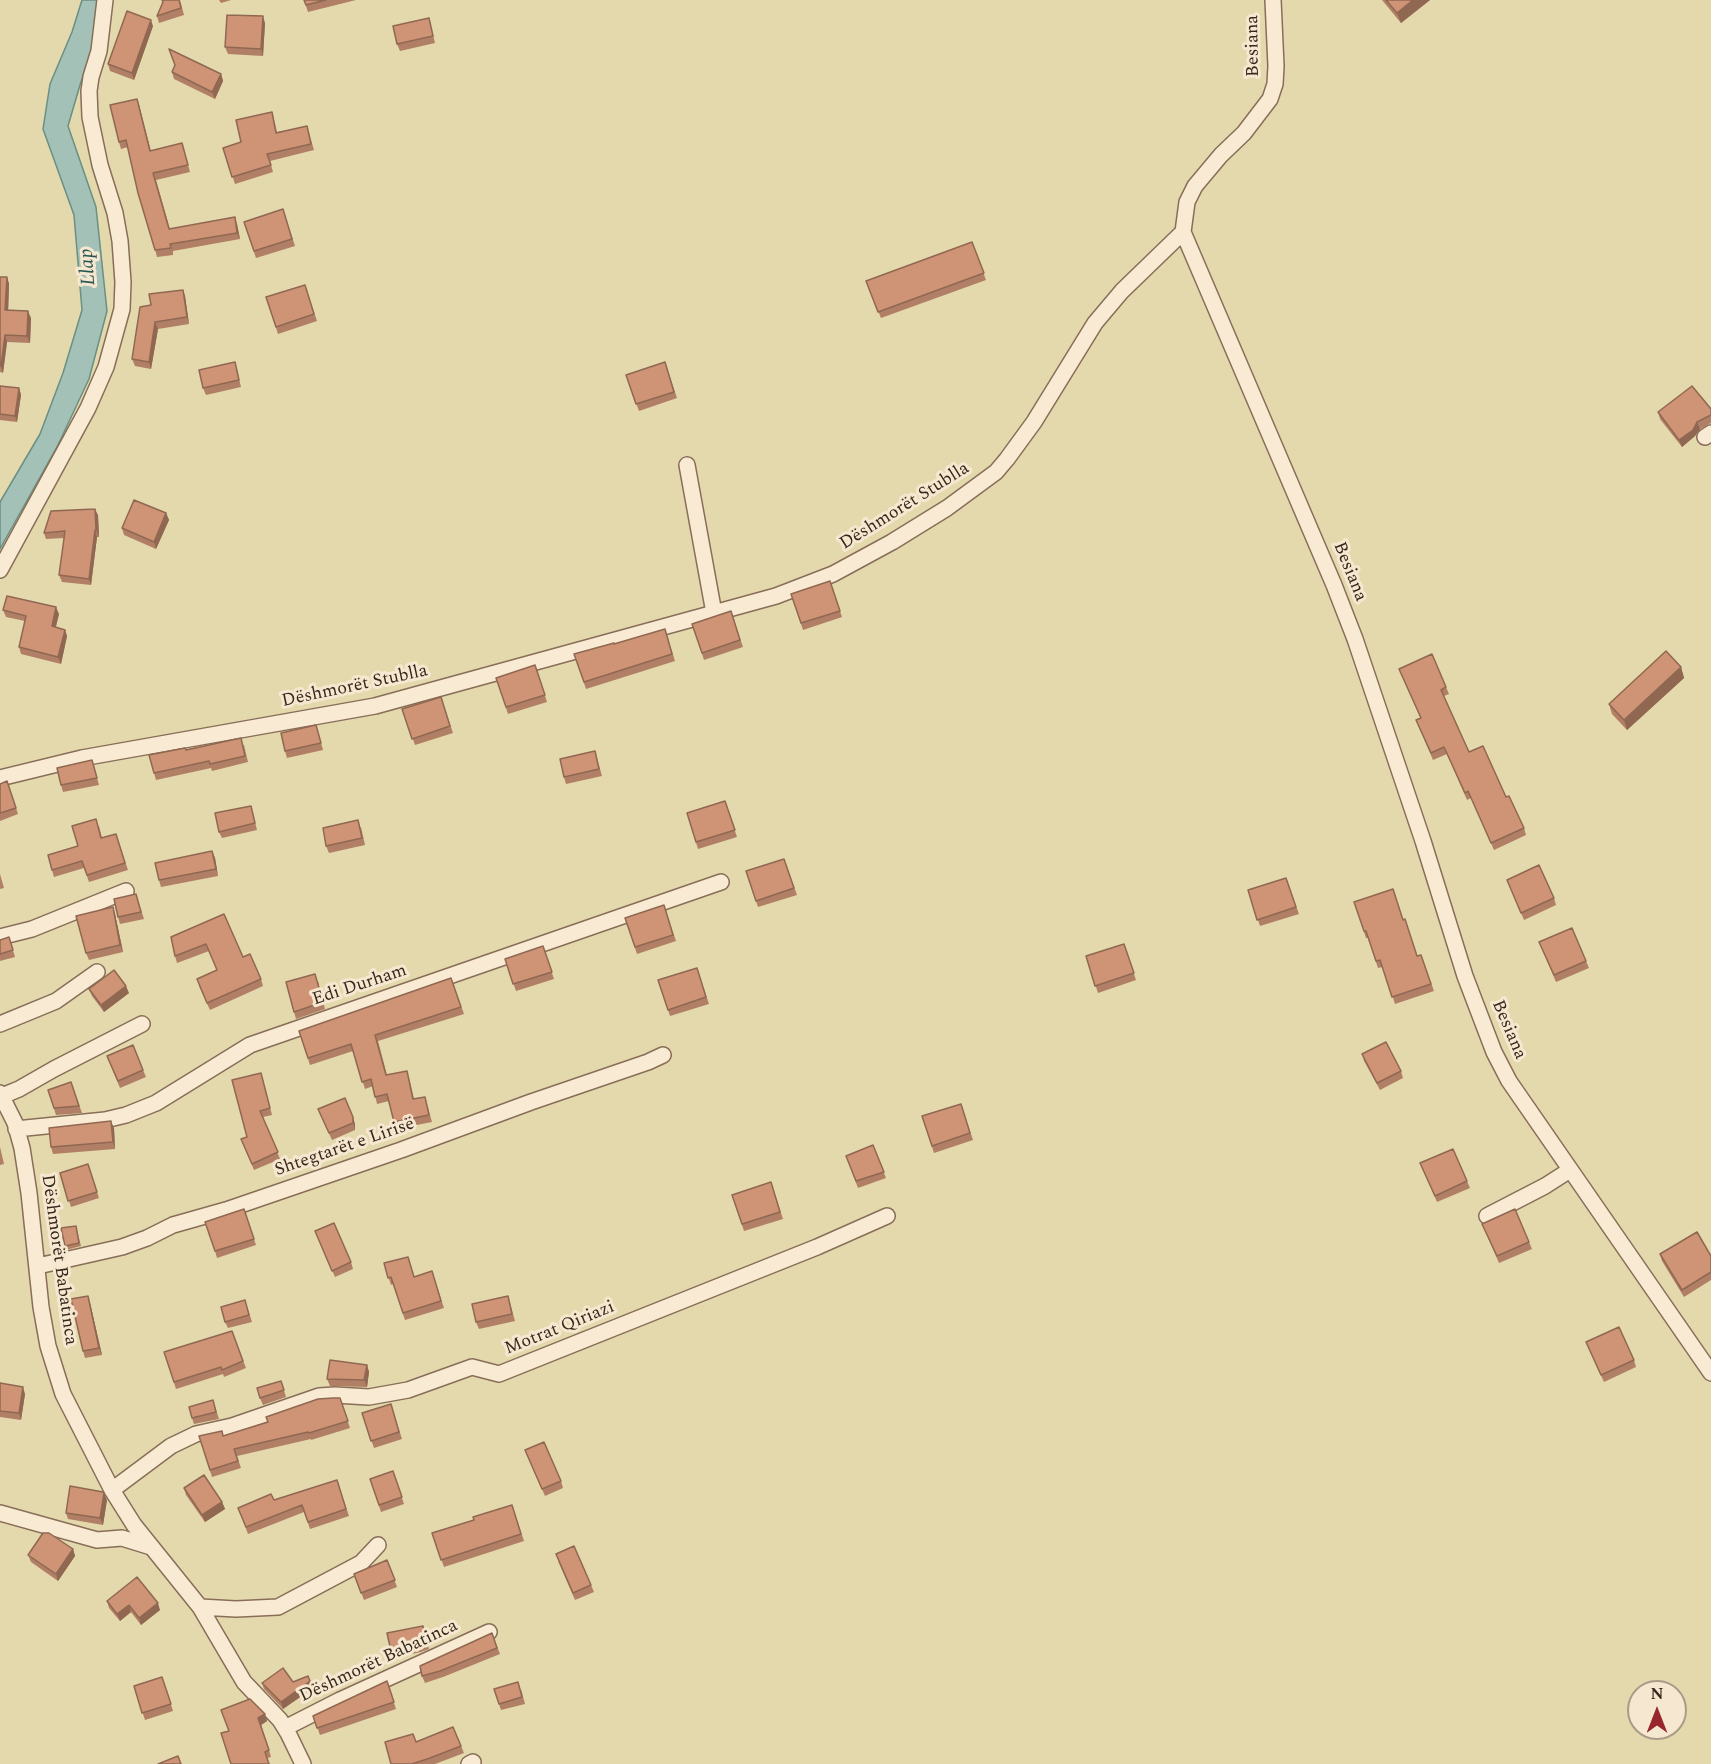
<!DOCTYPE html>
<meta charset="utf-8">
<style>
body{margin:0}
#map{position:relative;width:1711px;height:1764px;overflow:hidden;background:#efddc0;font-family:Spectral,serif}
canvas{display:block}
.north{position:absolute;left:1627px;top:1680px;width:60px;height:60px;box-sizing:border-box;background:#f6e8d0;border:2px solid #aa9b88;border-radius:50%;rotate:0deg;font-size:16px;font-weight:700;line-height:24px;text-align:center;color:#37281c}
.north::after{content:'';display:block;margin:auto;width:21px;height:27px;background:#98262f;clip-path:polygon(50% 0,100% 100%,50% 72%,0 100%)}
</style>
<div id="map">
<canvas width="1711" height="1764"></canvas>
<div class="north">N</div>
</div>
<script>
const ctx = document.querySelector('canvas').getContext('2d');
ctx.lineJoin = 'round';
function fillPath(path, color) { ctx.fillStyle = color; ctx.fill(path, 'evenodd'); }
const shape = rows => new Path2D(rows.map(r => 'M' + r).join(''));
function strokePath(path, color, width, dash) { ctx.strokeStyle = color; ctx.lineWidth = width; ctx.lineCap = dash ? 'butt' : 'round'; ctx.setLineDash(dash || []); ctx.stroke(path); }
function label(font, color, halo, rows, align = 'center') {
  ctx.font = font + ' Spectral,serif'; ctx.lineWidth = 6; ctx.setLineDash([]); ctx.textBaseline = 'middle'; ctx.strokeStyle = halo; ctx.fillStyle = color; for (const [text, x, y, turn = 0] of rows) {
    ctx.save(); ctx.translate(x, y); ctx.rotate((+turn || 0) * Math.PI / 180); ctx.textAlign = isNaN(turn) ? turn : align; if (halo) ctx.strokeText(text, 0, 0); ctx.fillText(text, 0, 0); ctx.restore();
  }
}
fillPath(shape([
 [0,0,1711,0,1711,1764,0,1764],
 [1639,1692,1675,1692,1675,1728,1639,1728]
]), '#e4d8ad');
const water = shape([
 [82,0,108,0,80,85,68,126,96,207,107,311,89,379,58,445,0,549,0,502,40,434,63,373,82,310,74,215,43,129,50,84,72,32,82,0]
]);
fillPath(water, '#a3c1b6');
strokePath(water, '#6a8f83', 1.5);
const minor = shape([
 [1273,0,1276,66,1275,84,1270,99,1244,133,1221,155,1195,186,1187,202,1183,232,1334,585,1355,639,1423,841,1465,976,1494,1052,1509,1081,1711,1373],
 [1705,437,1711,433],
 [687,465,714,613],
 [0,570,88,408,106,367,122,309,123,282,120,241,115,213,100,165,90,117,89,91,91,77,99,51,105,0],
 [0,778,82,758,375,706,776,596,833,574,892,542,947,508,996,472,1007,459,1034,422,1095,323,1122,291,1183,232],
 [0,937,32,929,126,891],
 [0,1024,56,1001,97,972],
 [0,1093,15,1123,22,1148,29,1193,41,1307,48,1346,63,1394,112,1490,134,1525,200,1607,244,1682,280,1720,288,1733,303,1764],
 [2,1096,19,1089,54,1069,142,1024],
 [16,1129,105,1120,126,1115,156,1103,250,1045,721,882],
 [1487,1216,1545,1186,1570,1170],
 [38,1266,122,1247,147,1238,173,1225,226,1210,401,1150,531,1102,648,1062,663,1055],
 [112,1490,171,1446,196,1434,232,1426,319,1396,335,1395,369,1397,408,1390,472,1367,499,1374,817,1247,887,1216],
 [0,1513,97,1540,122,1538,151,1547],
 [200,1607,236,1609,278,1607,361,1563,378,1545],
 [285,1728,340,1700,489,1632],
 [469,1764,473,1762]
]);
strokePath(minor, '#886e58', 18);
strokePath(minor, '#f9ebd3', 15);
fillPath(shape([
 [180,0,184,15,159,23,157,16],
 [219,0,231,0,221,3],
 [304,0,356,0,308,12],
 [1382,0,1430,0,1401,23],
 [429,18,435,43,400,51,397,44],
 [265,23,263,56,228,54,225,47],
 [153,26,134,80,110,71,108,64],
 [172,72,221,74,223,81,215,99,174,79],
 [139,105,151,151,182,143,190,172,156,180,170,229,237,224,240,239,173,251,173,255,157,257,128,147,121,149,119,142],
 [272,112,277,132,307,126,314,150,270,161,273,172,235,184,223,148,241,142],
 [283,209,295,246,256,258,244,222],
 [972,242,986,280,881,318,866,281],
 [0,277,7,277,9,284,8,310,31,318,30,343,7,342,3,373,0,372],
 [305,285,317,321,278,334,266,297],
 [183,290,185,296,189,324,158,329,151,369,135,366,132,359,151,305],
 [235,362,241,387,206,395,203,388],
 [665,362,677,398,639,411,626,375],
 [0,386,19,388,21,395,17,422,0,420],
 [1711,409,1711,423,1700,429,1695,436,1682,447,1660,419,1658,412],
 [166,513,169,520,156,549,124,535,122,528],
 [98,515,99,537,97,537,91,585,62,582,59,575,64,538,46,539,44,533],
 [830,581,842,617,803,630,791,594],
 [3,610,59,614,56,627,65,630,67,636,61,664,21,654,19,647,25,621,6,617],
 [731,611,743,647,704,660,692,624],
 [665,629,675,661,586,689,574,654,614,644],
 [535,665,547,702,508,714,496,678],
 [1681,667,1684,678,1627,730,1612,714,1609,704],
 [1399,669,1446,687,1449,694,1444,696,1469,752,1506,797,1524,828,1526,835,1494,850,1471,798,1467,800,1447,754,1433,760,1416,720,1421,718],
 [441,697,453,733,415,745,402,709],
 [316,725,323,750,287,758,285,751],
 [244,745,248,762,212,771,211,768,156,780,154,773,186,750],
 [595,751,602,776,566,784,564,777],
 [92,760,99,785,63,792,61,785],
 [7,781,18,814,0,821,0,784],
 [725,801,737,837,698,849,687,813],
 [251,806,257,830,222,838,219,832],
 [99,826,102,838,116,834,128,870,89,882,84,868,54,877,52,870],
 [361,827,365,845,329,853,326,846],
 [212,851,215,858,218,876,161,887,159,880],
 [784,859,797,895,758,907,746,871],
 [0,874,4,888,0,889],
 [1286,878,1299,914,1260,926,1248,890],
 [1507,880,1554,898,1556,905,1524,920],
 [136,894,144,919,120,924,118,917],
 [1354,902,1403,920,1417,956,1421,955,1434,991,1395,1004,1383,967,1378,968,1368,938,1366,938],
 [664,905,676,941,637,954,625,918],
 [113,907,115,914,123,952,89,960,86,953],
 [224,914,243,957,261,979,263,986,210,1010,199,986,217,970,209,951,177,963,175,956],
 [0,940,11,944,15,957,0,961],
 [1539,942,1586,961,1589,968,1556,982],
 [1124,944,1136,980,1098,993,1086,956],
 [543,946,554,979,516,991,505,959],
 [697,968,709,1004,670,1016,658,980],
 [451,978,464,1014,378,1041,387,1075,409,1078,414,1099,425,1097,432,1122,396,1129,389,1101,377,1104,373,1086,365,1089,353,1051,310,1065,299,1031],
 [318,981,325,1009,296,1019,294,1012],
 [89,989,129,993,104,1012,92,996],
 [1362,1054,1401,1071,1403,1078,1380,1090,1364,1061],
 [107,1057,143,1070,146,1077,120,1088],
 [263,1080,272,1115,263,1117,280,1159,254,1170,244,1146],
 [71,1082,82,1113,56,1115,48,1090],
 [961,1104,973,1140,934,1153,922,1116],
 [318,1109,355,1124,355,1130,332,1140],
 [114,1128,115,1149,53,1154,51,1147],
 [873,1145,886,1178,858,1188,846,1156],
 [0,1147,4,1164,0,1165],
 [1420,1163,1467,1181,1470,1188,1437,1202],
 [88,1164,99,1198,71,1207,60,1173],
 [771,1182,783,1219,744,1231,732,1195],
 [244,1209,256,1245,217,1258,215,1251],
 [1482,1224,1529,1242,1532,1249,1499,1263],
 [76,1226,81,1246,66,1250,65,1246],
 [318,1238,351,1262,353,1269,335,1277],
 [1660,1254,1711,1256,1711,1280,1684,1297,1662,1261],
 [384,1263,414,1277,432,1271,444,1308,405,1320,393,1284,391,1285],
 [245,1300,252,1322,228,1328,225,1322],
 [90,1303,102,1355,85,1358,83,1351],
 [510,1303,515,1321,479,1329,476,1322],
 [232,1331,246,1368,224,1377,223,1374,176,1389,164,1352],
 [1586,1342,1634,1360,1636,1367,1604,1382],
 [367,1365,369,1372,367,1387,330,1386,327,1379],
 [281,1381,286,1397,263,1405,260,1398],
 [0,1383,25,1394,21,1420,0,1417],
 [340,1398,350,1428,311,1440,311,1439,237,1456,241,1468,212,1477,199,1436,223,1436],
 [213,1400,219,1419,194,1424,192,1418],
 [391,1404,402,1439,374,1448,362,1413],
 [528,1457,561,1481,563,1488,545,1496],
 [393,1471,404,1504,381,1512,370,1479],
 [337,1480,349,1516,310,1529,304,1512,248,1534,238,1508,274,1500],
 [184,1488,222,1502,225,1509,205,1522,186,1495],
 [107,1500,103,1525,68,1519,66,1513],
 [512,1505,524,1541,444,1567,432,1533,474,1520],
 [73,1549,75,1556,58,1581,31,1562,28,1555],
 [387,1560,397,1587,364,1600,354,1574],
 [558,1561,591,1585,594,1592,575,1600],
 [107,1601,160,1610,141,1625,131,1612,120,1621,109,1608],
 [423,1626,429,1649,421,1652,393,1658,391,1651],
 [492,1633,500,1654,443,1677,425,1683,422,1676],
 [162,1677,173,1711,145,1720,134,1686],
 [310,1681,313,1688,283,1709,264,1689,262,1683],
 [387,1681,396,1709,320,1735,313,1716],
 [521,1689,525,1704,501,1710,499,1704],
 [265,1714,267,1721,261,1725,271,1757,267,1758,228,1731],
 [453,1727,464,1753,435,1764,391,1764,416,1742]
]), '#b17f65');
fillPath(shape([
 [1413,0,1430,0,1401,23,1397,13],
 [263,16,265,23,263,56,261,49],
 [151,20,153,26,134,80,132,73],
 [221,74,223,81,215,99,212,92],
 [137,99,139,105,152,158,150,151],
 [235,217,237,224,240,239,237,233],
 [7,277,9,284,8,317,5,310],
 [183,290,185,296,189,324,187,317],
 [28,311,31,318,30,343,27,336],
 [155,322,158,329,151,369,149,362],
 [5,335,7,342,3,373,1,366],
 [19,388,21,395,17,422,15,416],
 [1697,422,1700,429,1695,436,1682,447,1679,440],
 [95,509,98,515,99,537,96,530],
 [166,513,169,520,156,549,154,542],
 [95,530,97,537,91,585,89,579],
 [56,607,59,614,54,633,52,626],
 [65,630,67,636,61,664,58,657],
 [1681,667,1684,678,1627,730,1624,720],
 [212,851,215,858,218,876,216,869],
 [113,907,115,914,123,952,120,945],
 [126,986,129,993,104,1012,101,1005],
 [353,1117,355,1124,355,1130,353,1123],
 [111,1121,114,1128,115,1149,113,1142],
 [88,1296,90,1303,102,1355,99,1348],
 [367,1365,369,1372,367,1387,364,1380],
 [23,1387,25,1394,21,1420,19,1413],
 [104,1493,107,1500,103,1525,100,1518],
 [222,1502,225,1509,205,1522,202,1515],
 [73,1549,75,1556,58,1581,56,1574],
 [158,1603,160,1610,141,1625,139,1618],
 [129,1605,131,1612,120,1621,117,1614],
 [310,1681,313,1688,283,1709,281,1702],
 [265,1714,267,1721,261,1725,271,1757,258,1718]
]), '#906852');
const building = shape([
 [162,0,179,0,181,8,157,16,163,2,162,0],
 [304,0,326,0,306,5,304,0],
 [1386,0,1413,0,1397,13,1386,0],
 [127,11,151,20,132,73,108,64,127,11],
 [227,15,263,16,261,49,225,47,227,15],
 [429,18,433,36,397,44,393,26,429,18],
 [169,49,221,74,212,92,172,72,175,65,169,49],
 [137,99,150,151,182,143,188,165,153,173,169,229,235,217,237,233,170,244,171,248,155,250,138,193,126,140,119,142,110,105,137,99],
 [272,112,276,133,307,126,311,144,267,154,271,165,232,177,223,148,241,142,236,120,272,112],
 [283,209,292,239,254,251,244,222,283,209],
 [972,242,984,273,878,312,866,281,972,242],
 [0,277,7,277,5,310,28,311,27,336,5,335,1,366,0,366,0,277],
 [305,285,314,314,276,327,266,297,305,285],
 [183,290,187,317,155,322,149,362,132,359,140,307,151,305,149,294,183,290],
 [235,362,239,380,203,388,199,370,235,362],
 [665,362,674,392,636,404,626,375,665,362],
 [0,386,19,388,15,416,0,414,0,386],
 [1692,386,1711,409,1711,415,1697,422,1693,430,1679,440,1658,412,1692,386],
 [134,500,166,513,154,542,122,528,134,500],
 [95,509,96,530,95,530,89,579,59,575,65,531,44,533,51,511,95,509],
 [830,581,840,611,801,623,791,594,830,581],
 [7,596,56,607,52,626,65,630,58,657,19,647,26,616,3,610,7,596],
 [731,611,740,640,702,653,692,624,731,611],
 [665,629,672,654,584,682,574,654,614,643,614,644,665,629],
 [1666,651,1681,667,1624,720,1609,704,1666,651],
 [1432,654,1446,687,1441,690,1469,752,1483,746,1506,797,1509,796,1524,828,1491,843,1468,791,1465,793,1444,747,1431,753,1416,720,1421,718,1399,669,1432,654],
 [535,665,545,695,506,707,496,678,535,665],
 [441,697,450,726,412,739,402,709,441,697],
 [316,725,321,743,285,751,281,733,316,725],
 [241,738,245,756,210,764,209,761,154,773,149,755,185,748,186,750,241,738],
 [595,751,599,769,564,777,560,759,595,751],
 [92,760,97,778,61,785,57,768,92,760],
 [7,781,16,808,0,813,0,784,7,781],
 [725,801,735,830,696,842,687,813,725,801],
 [251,806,255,823,219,832,215,813,251,806],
 [96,819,101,838,116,834,125,863,87,875,82,861,52,870,48,855,78,846,72,826,96,819],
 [358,820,362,838,326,846,323,828,358,820],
 [212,851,216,869,159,880,155,863,212,851],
 [784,859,794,888,756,901,746,871,784,859],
 [1539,865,1554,898,1521,913,1507,880,1539,865],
 [1286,878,1296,907,1257,920,1248,890,1286,878],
 [1393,889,1403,920,1405,919,1417,956,1421,955,1431,984,1392,997,1380,960,1376,961,1366,931,1364,931,1354,902,1393,889],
 [136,894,141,912,118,917,114,899,136,894],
 [664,905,673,935,635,947,625,918,664,905],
 [113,907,120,945,86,953,76,916,113,907],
 [224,914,243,957,250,954,261,979,207,1003,197,979,217,970,206,944,175,956,171,937,224,914],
 [1572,928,1586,961,1554,975,1539,942,1572,928],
 [9,937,13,950,0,954,0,940,9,937],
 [1124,944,1134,973,1095,986,1086,956,1124,944],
 [543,946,552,972,513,984,505,959,543,946],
 [697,968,706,997,668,1010,658,980,697,968],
 [114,970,126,986,101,1005,89,989,114,970],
 [315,974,323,1002,294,1012,286,982,315,974],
 [451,978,461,1007,375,1035,386,1075,407,1071,413,1099,425,1097,429,1115,394,1122,387,1094,375,1097,371,1079,362,1082,351,1044,308,1058,299,1031,451,978],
 [1386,1042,1401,1071,1377,1083,1362,1054,1386,1042],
 [133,1045,143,1070,118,1081,107,1056,133,1045],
 [261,1073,270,1108,260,1111,278,1152,252,1164,241,1139,247,1137,232,1080,261,1073],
 [71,1082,79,1106,54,1108,48,1090,71,1082],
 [345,1098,353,1117,353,1123,329,1133,318,1109,345,1098],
 [961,1104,970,1133,932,1146,922,1116,961,1104],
 [111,1121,113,1142,51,1147,49,1128,111,1121],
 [873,1145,884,1172,856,1181,846,1156,873,1145],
 [1453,1149,1467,1181,1435,1196,1420,1163,1453,1149],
 [88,1164,97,1192,68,1201,60,1173,88,1164],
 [771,1182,780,1212,742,1224,732,1195,771,1182],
 [244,1209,254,1239,215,1251,205,1222,244,1209],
 [1515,1209,1529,1242,1497,1256,1482,1224,1515,1209],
 [334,1223,351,1262,332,1271,315,1231,334,1223],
 [76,1226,79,1243,65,1246,61,1228,76,1226],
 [1697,1232,1711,1256,1711,1272,1682,1290,1660,1254,1697,1232],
 [408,1257,414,1277,432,1271,441,1301,403,1313,391,1277,388,1278,384,1263,408,1257],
 [88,1296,99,1348,83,1351,71,1299,88,1296],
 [508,1296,512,1314,476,1322,472,1304,508,1296],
 [245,1300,249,1315,225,1322,221,1307,245,1300],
 [1619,1327,1634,1360,1601,1375,1586,1342,1619,1327],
 [232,1331,243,1361,222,1370,221,1367,174,1382,164,1352,232,1331],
 [330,1360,367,1365,364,1380,327,1379,330,1360],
 [281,1381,284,1390,260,1398,257,1388,281,1381],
 [0,1383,23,1387,19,1413,0,1411,0,1383],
 [333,1398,340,1398,348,1421,309,1433,308,1432,234,1449,238,1461,210,1470,199,1436,222,1431,223,1436,268,1422,266,1417,318,1399,333,1398],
 [213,1400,216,1412,192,1418,189,1407,213,1400],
 [391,1404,399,1432,371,1441,362,1413,391,1404],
 [544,1442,561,1481,542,1489,525,1450,544,1442],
 [393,1471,402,1497,379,1505,370,1479,393,1471],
 [204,1475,222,1502,202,1515,184,1488,204,1475],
 [337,1480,346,1509,308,1522,302,1505,246,1527,238,1508,271,1494,274,1500,337,1480],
 [70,1486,103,1492,104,1493,100,1518,66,1513,70,1486],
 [512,1505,521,1534,441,1560,432,1533,474,1520,473,1517,512,1505],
 [43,1533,49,1533,73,1549,56,1574,28,1555,43,1533],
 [574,1546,591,1585,573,1593,556,1554,574,1546],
 [387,1560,395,1580,361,1593,354,1574,387,1560],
 [137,1577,158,1603,139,1618,129,1605,117,1614,107,1601,137,1577],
 [423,1626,426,1642,419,1645,391,1651,387,1633,423,1626],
 [492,1633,497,1648,440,1671,422,1676,420,1666,492,1633],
 [283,1668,293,1682,308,1676,310,1681,281,1702,262,1683,283,1668],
 [162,1677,171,1704,142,1713,134,1686,162,1677],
 [387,1681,394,1702,317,1728,313,1716,387,1681],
 [518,1682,522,1697,499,1704,494,1689,518,1682],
 [250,1699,265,1714,258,1718,269,1750,265,1752,269,1764,231,1764,221,1733,229,1731,221,1710,250,1699],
 [453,1727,461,1746,430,1758,412,1764,391,1764,385,1742,413,1734,416,1742,453,1727],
 [178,1756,181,1764,158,1764,178,1756]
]);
fillPath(building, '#ce9475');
strokePath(building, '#906852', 1.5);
label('18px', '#37281c', '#f6e8d0', [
 ["Besiana",1254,46,-91],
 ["Dëshmorët Stublla",905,507,-32],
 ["Besiana",1349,572,68],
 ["Dëshmorët Stublla",355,687,-12],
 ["Edi Durham",360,986,-18],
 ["Besiana",1508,1030,67],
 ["Shtegtarët e Lirisë",345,1148,-19],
 ["Dëshmorët Babatinca",58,1260,82],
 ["Motrat Qiriazi",560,1329,-22],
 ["Dëshmorët Babatinca",379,1662,-25]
]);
label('italic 20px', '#2b5752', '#f6e8d0', [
 ["Llap",89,267,-94]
]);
</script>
